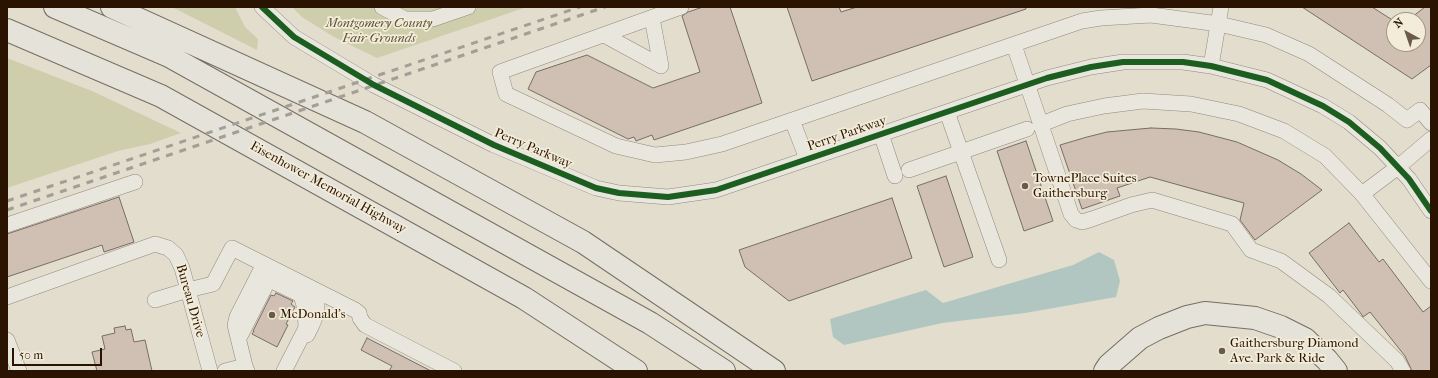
<!DOCTYPE html>
<style>
body{margin:0}
#map{position:relative;width:1438px;height:378px;overflow:hidden;background:#e3ddcd;font-family:"IM FELL French Canon",serif}
canvas{display:block}
.frame{position:absolute;inset:0;border:8px solid #2a1300;pointer-events:none}
.north{position:absolute;left:1386px;top:12px;width:40px;height:40px;box-sizing:border-box;background:#f2ecd9;border:1px solid #a29582;border-radius:50%;rotate:320deg;font-size:11px;font-weight:700;line-height:16px;text-align:center;color:#2a1300}
.north::after{content:'';display:block;margin:auto;width:14px;height:18px;background:#6b5a48;clip-path:polygon(50% 0,100% 100%,50% 72%,0 100%)}
.scale{position:absolute;left:12px;top:348px;width:90px;height:18px;box-sizing:border-box;border:2px solid #2a1300;border-top:0;padding-left:5px;font-size:12px;line-height:14px;white-space:nowrap;color:#2a1300;-webkit-text-stroke:3px #f2ecd9;paint-order:stroke}
</style>
<div id="map">
<canvas width="1438" height="378"></canvas>
<div class="frame"></div>
<div class="north">N</div>
<div class="scale">50 m</div>
</div>
<script>
const ctx = document.querySelector('canvas').getContext('2d');
ctx.lineJoin = 'round';
function fillPath(path, color) { ctx.fillStyle = color; ctx.fill(path, 'evenodd'); }
const shape = rows => new Path2D(rows.map(r => 'M' + r).join(''));
function strokePath(path, color, width, dash) { ctx.strokeStyle = color; ctx.lineWidth = width; ctx.lineCap = dash ? 'butt' : 'round'; ctx.setLineDash(dash || []); ctx.stroke(path); }
function label(font, color, halo, rows, align = 'center') {
  ctx.font = font + ' "IM FELL French Canon",serif'; ctx.lineWidth = 3.5; ctx.setLineDash([]); ctx.textBaseline = 'middle'; ctx.strokeStyle = halo; ctx.fillStyle = color; for (const [text, x, y, turn = 0] of rows) {
    ctx.save(); ctx.translate(x, y); ctx.rotate((+turn || 0) * Math.PI / 180); ctx.textAlign = isNaN(turn) ? turn : align; if (halo) ctx.strokeText(text, 0, 0); ctx.fillText(text, 0, 0); ctx.restore();
  }
}
fillPath(shape([
 [172,7,235,7,245,27,258,39,257,50],
 [292,7,527,7,377,58,334,37,302,17],
 [7,58,92,91,181,133,150,144,118,151,7,188]
]), '#ceceac');
fillPath(shape([
 [1099,252,1114,260,1120,281,1116,297,1025,313,942,323,844,345,833,337,830,319,926,290,943,303,1073,265]
]), '#b1c6c1');
const building = shape([
 [703,7,730,7,762,103,654,140,652,135,636,141,634,137,628,139,528,89,536,72,587,55,653,88,700,72,682,16,688,12,703,7],
 [787,7,839,7,841,12,857,7,1026,7,1026,9,812,81,787,7],
 [1302,7,1372,7,1394,21,1394,44,1418,44,1418,20,1408,20,1425,7,1431,7,1431,65,1412,79,1302,7],
 [1151,128,1176,129,1199,132,1237,142,1278,160,1301,174,1322,190,1255,240,1240,220,1244,203,1150,177,1117,188,1120,196,1082,209,1060,145,1087,137,1107,132,1151,128],
 [1026,141,1053,221,1024,231,997,151,1026,141],
 [946,176,973,257,944,267,917,186,946,176],
 [119,197,134,242,104,252,102,245,7,277,7,234,119,197],
 [892,198,912,258,789,301,745,267,739,250,892,198],
 [1349,223,1379,262,1383,259,1423,312,1431,306,1431,371,1412,371,1405,356,1370,312,1363,317,1362,315,1343,290,1340,293,1309,253,1349,223],
 [276,293,293,301,291,304,295,307,286,324,288,325,277,347,252,334,254,331,253,331,271,295,274,296,276,293],
 [125,326,126,330,131,329,134,342,145,340,152,371,97,371,92,352,105,349,102,336,115,333,114,328,125,326],
 [367,338,431,371,389,371,392,366,361,350,367,338]
]);
fillPath(building, '#cfc0b3');
strokePath(building, '#766e64', 1);
const minor = shape([
 [262,7,294,37,374,85,494,145,596,188,619,193,668,197,716,190,1047,78,1091,67,1123,62,1183,62,1211,66,1267,80,1323,106,1349,122,1380,148,1409,179,1431,211],
 [382,7,405,19,433,19,468,7],
 [681,7,500,72,506,94,616,146,655,155,686,152,722,144,1082,21,1101,18,1151,15,1219,24,1266,35,1309,54,1388,105,1407,120,1420,110,1431,123],
 [604,35,661,66,652,18],
 [1014,45,1071,214,1076,220,1082,222,1092,219,1131,205,1152,200,1232,224,1251,250,1281,261,1329,296,1397,361,1403,371],
 [1211,66,1221,7],
 [947,112,999,260],
 [792,120,807,159],
 [1042,124,1067,114,1104,106,1143,101,1191,104,1239,114,1284,131,1325,156,1362,194,1431,281],
 [881,134,895,176],
 [909,170,1027,129],
 [1362,194,1398,167,1431,139],
 [7,225,135,182],
 [7,297,155,244,168,248,176,255,182,268,210,371],
 [155,300,188,290,213,284,232,248,355,310,359,313,360,318,365,325,454,371],
 [307,335,312,325,317,312,317,301,311,288],
 [239,338,267,283,270,281,274,282,301,295,305,309,306,328,284,371],
 [7,340,19,371],
 [245,366,235,325,237,317,264,264],
 [225,371,245,366,247,371]
]);
const highway = shape([
 [55,7,169,56,650,323,724,371],
 [112,7,365,122,583,242,774,371],
 [7,30,161,96,524,298,636,371],
 [1105,371,1109,365,1140,338,1159,328,1187,317,1205,313,1255,318,1281,327,1305,339,1327,360,1336,371]
]);
strokePath(minor, '#908a7e', 16);
strokePath(highway, '#766e64', 24);
strokePath(minor, '#e9e6de', 15);
strokePath(highway, '#e5e2d9', 22);
strokePath(shape([
 [7,201,580,7],
 [7,210,605,7]
]), '#a39e96', 3, [7, 7]);
strokePath(shape([
 [262,7,294,37,374,85,494,145,596,188,619,193,668,197,716,190,1047,78,1091,67,1123,62,1183,62,1211,66,1267,80,1323,106,1349,122,1380,148,1409,179,1431,211]
]), '#1b5e20', 6);
for (const [x, y, r, color] of [
 [1025,186,4,"#6b5a48"],
 [272,315,4,"#6b5a48"],
 [1222,351,4,"#6b5a48"]
]) { const dot = new Path2D(); dot.arc(x, y, r, 0, 2 * Math.PI); ctx.fillStyle = color; ctx.fill(dot); strokePath(dot, '#f2ecd9', 1.5); }
label('italic 13px', '#5d5033', '#f2ecd9', [
 ["Montgomery County",379,24],
 ["Fair Grounds",379,39]
]);
label('13px', '#2a1300', '#f2ecd9', [
 ["Perry Parkway",847,134,-19],
 ["Perry Parkway",533,149,23],
 ["Eisenhower Memorial Highway",328,188,29],
 ["Bureau Drive",190,301,74]
]);
label('13px', '#2a1300', '#f2ecd9', [
 ["TownePlace Suites",1033,179],
 ["Gaithersburg",1033,194],
 ["McDonald's",280,315],
 ["Gaithersburg Diamond",1230,344],
 ["Ave. Park & Ride",1230,359]
], 'left');
</script>
